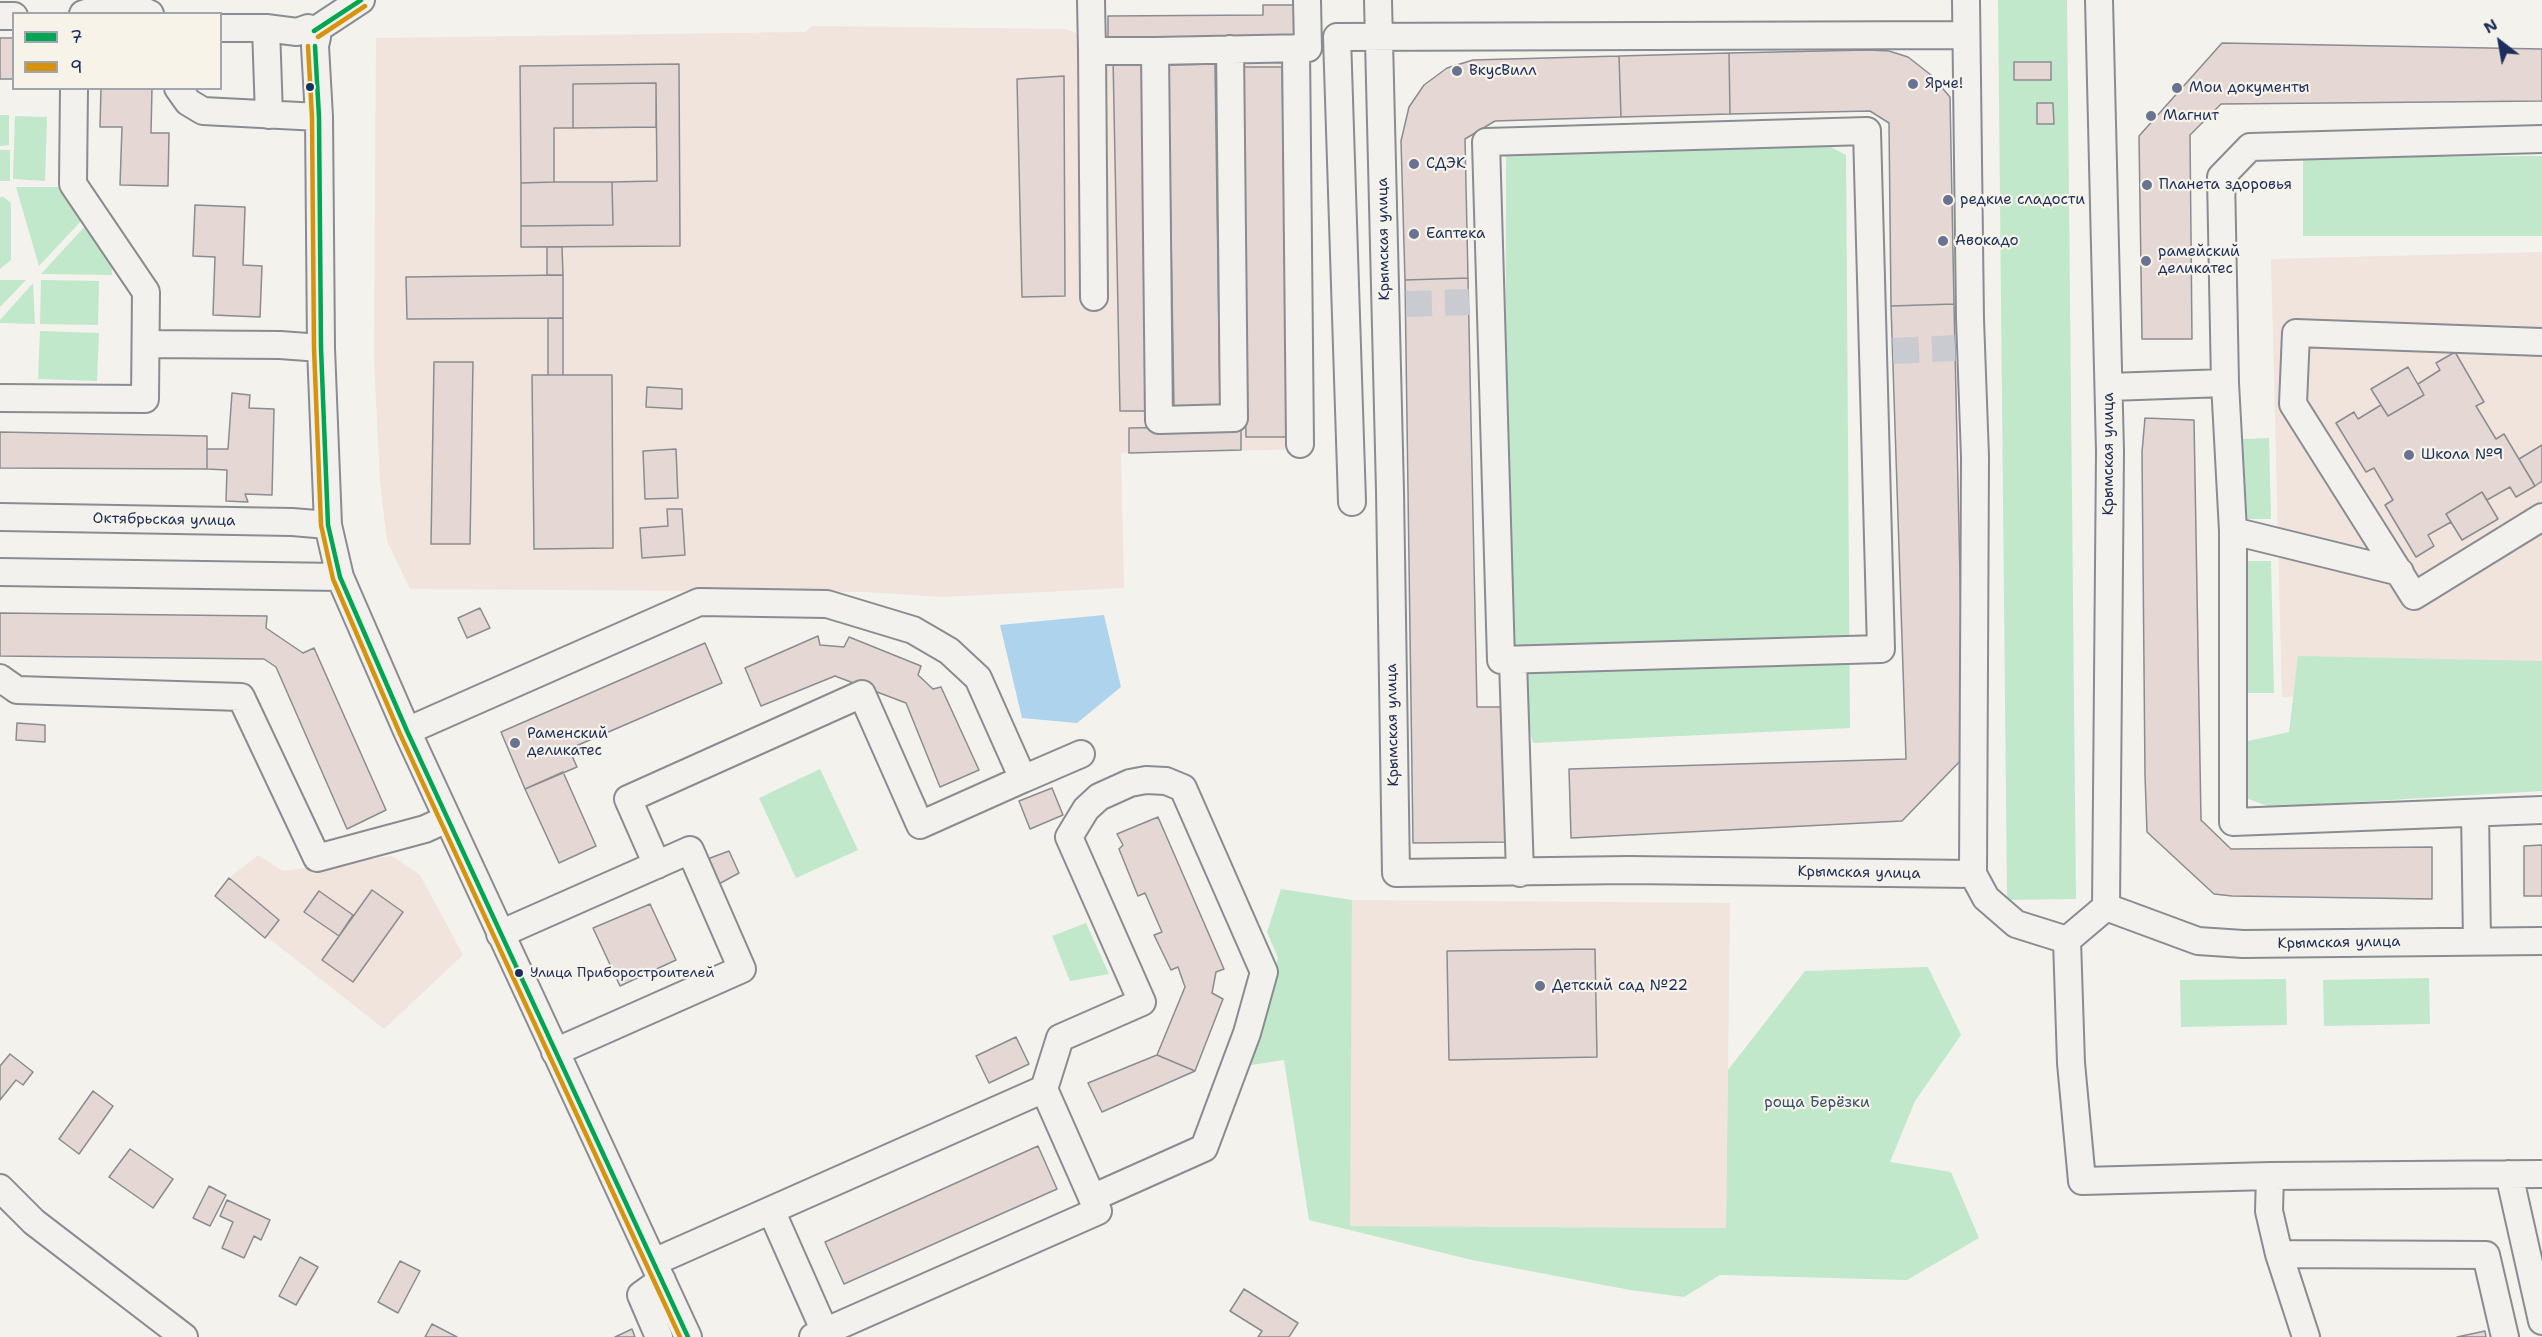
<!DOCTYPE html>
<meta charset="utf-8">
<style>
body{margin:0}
#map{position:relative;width:2542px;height:1337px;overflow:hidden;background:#f4f2ec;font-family:"Shantell Sans",sans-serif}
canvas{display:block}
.legend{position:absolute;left:12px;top:12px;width:210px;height:78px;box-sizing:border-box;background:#f7f3e8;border:2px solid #9fa5b1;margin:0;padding:8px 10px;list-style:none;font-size:18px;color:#1b2f5e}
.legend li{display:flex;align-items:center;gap:12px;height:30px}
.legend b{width:30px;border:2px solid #9fa5b1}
.north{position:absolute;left:2470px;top:12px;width:60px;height:60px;-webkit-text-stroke:4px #f7f3e8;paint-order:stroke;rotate:329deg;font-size:16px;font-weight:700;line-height:24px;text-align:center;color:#1b2f5e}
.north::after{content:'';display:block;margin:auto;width:21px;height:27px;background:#1b2f5e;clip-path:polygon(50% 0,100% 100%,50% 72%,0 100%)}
</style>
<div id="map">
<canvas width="2542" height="1337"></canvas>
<ul class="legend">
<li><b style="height:8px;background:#00a651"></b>7</li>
<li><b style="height:8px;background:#d6940e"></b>9</li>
</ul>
<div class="north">N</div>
</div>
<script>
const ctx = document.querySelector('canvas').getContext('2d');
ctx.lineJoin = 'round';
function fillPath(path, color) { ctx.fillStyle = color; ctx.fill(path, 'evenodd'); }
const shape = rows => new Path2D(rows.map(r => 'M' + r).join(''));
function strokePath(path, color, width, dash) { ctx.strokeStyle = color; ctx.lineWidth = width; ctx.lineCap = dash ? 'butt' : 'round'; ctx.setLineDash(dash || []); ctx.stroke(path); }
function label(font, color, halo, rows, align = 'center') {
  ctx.font = font + ' "Shantell Sans",sans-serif'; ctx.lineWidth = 4.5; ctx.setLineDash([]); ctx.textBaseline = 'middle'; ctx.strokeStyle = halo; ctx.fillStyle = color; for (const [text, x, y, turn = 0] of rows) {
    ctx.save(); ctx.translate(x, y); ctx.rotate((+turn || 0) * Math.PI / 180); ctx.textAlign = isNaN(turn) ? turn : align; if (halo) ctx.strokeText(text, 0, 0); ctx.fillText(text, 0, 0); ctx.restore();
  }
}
fillPath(shape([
 [812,26,1065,29,1082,35,1081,57,1307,53,1314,449,1121,453,1124,588,940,597,867,592,410,589,387,541,380,482,374,360,376,38,805,32],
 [2542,252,2542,690,2282,697,2271,259],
 [258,855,283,871,392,856,420,875,463,955,384,1029,215,896,229,878],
 [1352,900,1730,903,1726,1228,1349,1226]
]), '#f0e4dd');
fillPath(shape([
 [1998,0,2067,0,2076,899,2007,900],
 [0,115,9,115,9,145,0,146],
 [15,116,47,117,45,181,13,179],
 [1804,133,1846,155,1850,728,1533,743,1510,654,1505,573,1506,147],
 [0,150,10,150,10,181,0,181],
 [2542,156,2542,236,2303,236,2303,157],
 [16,187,62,187,83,219,39,266],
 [0,197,4,197,11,203,11,260,0,269],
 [87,224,111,259,112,275,41,274],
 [0,280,26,280,0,307],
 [41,280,99,281,98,325,40,324],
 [33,283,35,324,0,323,0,320],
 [40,331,99,333,97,381,38,379],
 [2269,438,2271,519,2245,519,2243,439],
 [2245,561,2271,561,2274,693,2248,693],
 [2298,656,2542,661,2542,791,2270,807,2246,798,2239,743,2289,732],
 [820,769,858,850,796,878,759,798],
 [1281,889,1352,900,1350,1226,1726,1228,1728,1070,1805,971,1928,967,1961,1035,1915,1101,1890,1162,1951,1172,1979,1238,1907,1280,1720,1275,1684,1297,1630,1290,1472,1260,1309,1220,1284,1060,1245,1066,1253,1034,1278,958,1267,932],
 [1086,923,1109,974,1070,981,1052,936],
 [2429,978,2430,1024,2324,1026,2323,980],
 [2286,979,2287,1025,2181,1027,2180,980]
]), '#c1e8ca');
fillPath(shape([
 [1104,615,1121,687,1077,723,1022,718,1000,625]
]), '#add3ed');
const building = shape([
 [1263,5,1297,5,1297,43,1108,44,1108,16,1263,15,1263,5],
 [0,38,14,38,14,79,0,79,0,38],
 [2222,43,2542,49,2542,101,2221,104,2190,135,2192,339,2142,339,2139,136,2222,43],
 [1868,50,1889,51,1908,57,1931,75,1950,97,1954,304,1891,306,1889,123,1870,111,1730,114,1729,53,1868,50],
 [1729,53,1730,114,1621,117,1619,56,1729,53],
 [1619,56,1621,117,1495,121,1465,139,1468,278,1405,280,1401,141,1409,107,1424,85,1447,68,1473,60,1619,56],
 [1142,57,1148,411,1120,411,1113,58,1142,57],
 [2014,62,2051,62,2051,80,2014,80,2014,62],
 [679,64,680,246,521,247,521,226,613,225,612,182,657,181,656,83,573,84,573,128,554,128,554,182,521,183,520,66,679,64],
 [1215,64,1220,406,1174,407,1168,65,1215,64],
 [1240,67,1282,67,1288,437,1246,437,1240,67],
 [1064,76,1065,296,1022,297,1017,79,1064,76],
 [656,83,656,127,573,128,573,84,656,83],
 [101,88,152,88,151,133,169,133,168,186,120,185,122,127,100,127,101,88],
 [2037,103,2053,103,2054,124,2037,124,2037,103],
 [554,182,612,182,613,225,521,226,521,183,554,182],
 [195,205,245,207,243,265,262,266,260,317,213,315,215,257,193,256,195,205],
 [547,247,562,247,563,275,547,275,547,247],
 [563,275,563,318,407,319,406,277,563,275],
 [1468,278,1477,707,1508,707,1509,842,1413,843,1405,280,1468,278],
 [1954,304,1964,757,1902,821,1571,838,1569,769,1906,759,1891,306,1954,304],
 [548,318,563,318,563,375,548,375,548,318],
 [2455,352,2484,402,2476,406,2496,439,2504,434,2535,486,2516,497,2510,487,2487,500,2482,492,2446,514,2451,522,2428,535,2434,546,2416,557,2385,505,2393,500,2374,468,2366,472,2336,423,2354,412,2358,419,2381,405,2388,416,2424,395,2418,384,2440,370,2436,363,2455,352],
 [434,362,473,362,470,544,431,544,434,362],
 [2408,367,2424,395,2388,416,2371,389,2408,367],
 [532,375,612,375,613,548,534,549,532,375],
 [647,387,682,389,682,409,646,407,647,387],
 [232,393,250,395,249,408,274,409,272,495,245,494,248,502,226,501,227,470,207,469,207,449,228,449,232,393],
 [2145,418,2194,420,2201,820,2231,849,2432,847,2432,899,2232,896,2214,894,2147,832,2145,775,2142,452,2145,418],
 [1241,426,1241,450,1129,453,1129,428,1241,426],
 [0,432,207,436,207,469,0,468,0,432],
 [2542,445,2542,481,2535,486,2519,459,2542,445],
 [676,449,678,498,645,499,643,451,676,449],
 [2482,492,2498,519,2462,540,2446,514,2482,492],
 [667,509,682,509,685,555,642,558,640,528,668,526,667,509],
 [480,608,490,628,467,638,458,618,480,608],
 [0,613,267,616,266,628,303,653,314,648,386,810,347,829,276,667,264,659,0,656,0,613],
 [818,636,820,645,844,647,849,637,921,666,918,675,933,689,941,687,979,770,940,787,906,703,835,676,761,706,745,668,818,636],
 [705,643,722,683,569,749,577,767,525,789,501,732,705,643],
 [17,723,45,725,45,742,16,740,17,723],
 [563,772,596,846,559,863,525,789,563,772],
 [1052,788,1063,815,1030,829,1019,801,1052,788],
 [1158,817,1224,969,1216,972,1212,993,1223,999,1195,1071,1157,1055,1185,987,1178,967,1171,970,1154,935,1162,932,1145,893,1138,896,1119,849,1123,845,1117,834,1158,817],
 [2542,845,2542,896,2524,896,2524,846,2542,845],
 [729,851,739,873,717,885,705,860,729,851],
 [229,878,279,920,265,938,215,896,229,878],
 [372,890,403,912,353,982,322,960,372,890],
 [319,891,353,915,339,936,304,912,319,891],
 [650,904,676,960,620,986,593,928,650,904],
 [1595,949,1597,1057,1449,1060,1447,951,1595,949],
 [1016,1037,1029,1064,989,1083,976,1056,1016,1037],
 [10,1054,33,1072,23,1085,16,1080,0,1100,0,1066,10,1054],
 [1157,1055,1195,1071,1102,1112,1088,1083,1157,1055],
 [93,1091,113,1106,79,1154,59,1139,93,1091],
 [1038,1146,1057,1189,844,1284,825,1242,1038,1146],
 [130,1149,173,1179,153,1208,109,1177,130,1149],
 [209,1186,226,1195,210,1226,193,1218,209,1186],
 [227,1200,270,1220,261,1240,254,1236,244,1258,222,1248,233,1222,220,1216,227,1200],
 [300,1257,318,1267,296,1305,279,1296,300,1257],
 [400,1261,420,1271,398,1313,378,1302,400,1261],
 [1244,1289,1298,1323,1289,1337,1258,1337,1262,1331,1230,1311,1244,1289],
 [432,1324,457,1337,425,1337,432,1324],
 [632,1329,635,1337,615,1337,632,1329],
 [2485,1331,2486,1337,2457,1337,2485,1331]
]);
fillPath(building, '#e5d8d4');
strokePath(building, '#898c92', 1.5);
strokePath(shape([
 [1406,304,1469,302],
 [1893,351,1955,348]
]), '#c9cbd0', 26, [26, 13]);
const minor = shape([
 [121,0,150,14],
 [1091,0,1092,51,1155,51,1159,420,1234,418,1230,49],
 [1378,0,1390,491,1396,873,1629,870,1973,874],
 [1966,0,1970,319,1975,457,1973,874,1986,898,2016,924,2067,940],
 [2099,0,2110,451,2106,907],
 [83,14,123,1],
 [0,16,14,16],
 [220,28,266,28,297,32,308,28,314,31],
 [266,28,269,115],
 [314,31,317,37,315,46,319,117,321,348,328,525,340,577,407,731,688,1337],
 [314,31,361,0],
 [1296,48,1300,444],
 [1092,51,1094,297],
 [1155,51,1308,48,1307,0],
 [178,88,188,102,203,111,319,117],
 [1867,131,1881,649,1501,660,1486,142,1867,131],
 [2542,342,2296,333,2293,404,2414,596,2542,517],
 [146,344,280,345,321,348],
 [2225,383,2221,177,2250,147,2542,139],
 [2109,387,2225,383,2233,531,2233,822,2542,810],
 [0,398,145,399,146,292,73,184,74,88],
 [1352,502,1337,37,1966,35],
 [0,517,292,522,328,525],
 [2233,531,2400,572],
 [0,572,340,577],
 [1513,661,1520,873],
 [0,678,17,690,241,697,317,858,425,829,447,819],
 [407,731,699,602,827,604,913,630,949,651,978,678,1023,779,1081,754],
 [2475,813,2477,941],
 [657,865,628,799,862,694,920,825,1023,779],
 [2106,907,2198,941,2243,944,2542,941],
 [500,934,690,850,742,969,555,1052],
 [2067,940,2071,1063,2082,1181,2270,1176,2542,1174],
 [2067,940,2106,907],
 [2509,1174,2542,1321],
 [2270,1176,2269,1211,2279,1254,2306,1337],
 [0,1188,34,1222,184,1337],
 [771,1210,825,1332],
 [2279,1254,2486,1255,2505,1337],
 [654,1262,1044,1089],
 [659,1337,641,1295,662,1280],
 [813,1337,1098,1211,1044,1089,1060,1038,1142,1002,1069,837,1086,809,1099,797,1130,783,1146,780,1166,781,1183,788,1264,972,1247,1033,1204,1148,1092,1198]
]);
strokePath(minor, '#898c92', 30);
strokePath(minor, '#f2f1ed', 26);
strokePath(shape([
 [314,31,361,0],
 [315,46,319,117,321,348,328,525,340,577,407,731,688,1337]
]), '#00a651', 4.5);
strokePath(shape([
 [318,37,365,6],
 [308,46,312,117,314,348,321,525,333,579,400,734,680,1337]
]), '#d6940e', 4.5);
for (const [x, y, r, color] of [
 [1457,71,6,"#677390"],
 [1913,84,6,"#677390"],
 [310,87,5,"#1b2f5e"],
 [2177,88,6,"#677390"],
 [2151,116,6,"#677390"],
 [1414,164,6,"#677390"],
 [2147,185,6,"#677390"],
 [1948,200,6,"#677390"],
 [1414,234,6,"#677390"],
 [1943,241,6,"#677390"],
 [2146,261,6,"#677390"],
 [2409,455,6,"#677390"],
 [515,743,6,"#677390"],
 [519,973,5,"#1b2f5e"],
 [1540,986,6,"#677390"]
]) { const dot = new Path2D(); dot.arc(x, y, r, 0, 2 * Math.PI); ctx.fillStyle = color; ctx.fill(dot); strokePath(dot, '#f7f3e8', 2); }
label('14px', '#1b2f5e', '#f7f3e8', [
 ["Улица Приборостроителей",530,973]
], 'left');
label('15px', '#1b2f5e', '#f7f3e8', [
 ["ВкусВилл",1469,71],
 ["Ярче!",1925,84],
 ["Мои документы",2189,88],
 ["Магнит",2163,116],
 ["СДЭК",1426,164],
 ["Планета здоровья",2159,185],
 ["редкие сладости",1960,200],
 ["Еаптека",1426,234],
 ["Авокадо",1955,241],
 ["рамейский",2158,252],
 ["деликатес",2158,269],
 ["Школа №9",2421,455],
 ["Раменский",527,734],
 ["деликатес",527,751],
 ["Детский сад №22",1552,986]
], 'left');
label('15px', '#1b2f5e', '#f7f3e8', [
 ["Крымская улица",1384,239,-91],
 ["Крымская улица",2109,454,-90],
 ["Октябрьская улица",164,520,1],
 ["Крымская улица",1393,725,-91],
 ["Крымская улица",1859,873,1],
 ["Крымская улица",2339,943,-1]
]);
label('15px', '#34526e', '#f7f3e8', [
 ["роща Берёзки",1817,1103]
]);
</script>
